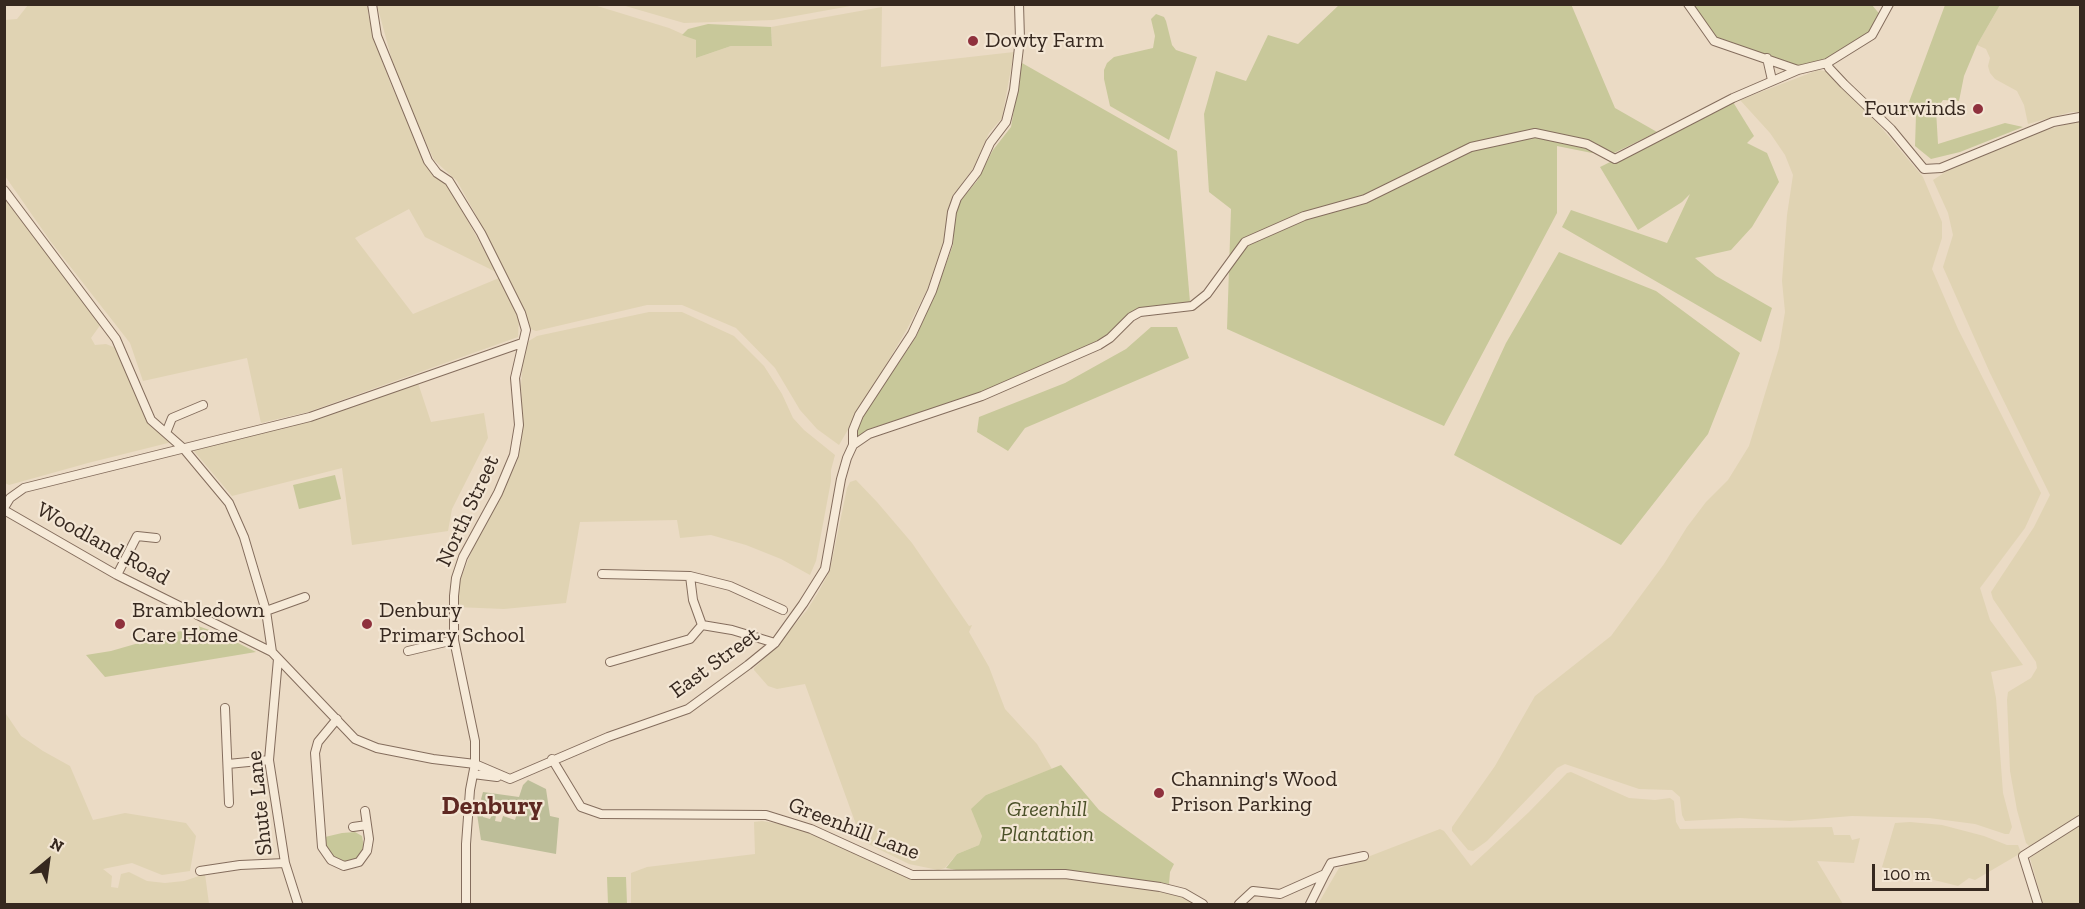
<!DOCTYPE html>
<style>
body{margin:0}
#map{position:relative;width:2085px;height:909px;overflow:hidden;background:#ebdbc5;font-family:"Zilla Slab",serif}
canvas{display:block}
.frame{position:absolute;inset:0;border:6px solid #36281f;pointer-events:none}
.north{position:absolute;left:18px;top:831px;width:60px;height:60px;-webkit-text-stroke:4px #f3e6d4;paint-order:stroke;rotate:29deg;font-size:16px;font-weight:700;line-height:24px;text-align:center;color:#36281f}
.north::after{content:'';display:block;margin:auto;width:21px;height:27px;background:#36281f;clip-path:polygon(50% 0,100% 100%,50% 72%,0 100%)}
.scale{position:absolute;left:1872px;top:864px;width:117px;height:27px;box-sizing:border-box;border:3px solid #36281f;border-top:0;padding-left:8px;font-size:18px;line-height:21px;white-space:nowrap;color:#36281f;-webkit-text-stroke:4px #f3e6d4;paint-order:stroke}
</style>
<div id="map">
<canvas width="2085" height="909"></canvas>
<div class="frame"></div>
<div class="north">N</div>
<div class="scale">100 m</div>
</div>
<script>
const ctx = document.querySelector('canvas').getContext('2d');
ctx.lineJoin = 'round';
function fillPath(path, color) { ctx.fillStyle = color; ctx.fill(path, 'evenodd'); }
const shape = rows => new Path2D(rows.map(r => 'M' + r).join(''));
function strokePath(path, color, width, dash) { ctx.strokeStyle = color; ctx.lineWidth = width; ctx.lineCap = dash ? 'butt' : 'round'; ctx.setLineDash(dash || []); ctx.stroke(path); }
function label(font, color, halo, rows, align = 'center') {
  ctx.font = font + ' "Zilla Slab",serif'; ctx.lineWidth = 4.5; ctx.setLineDash([]); ctx.textBaseline = 'middle'; ctx.strokeStyle = halo; ctx.fillStyle = color; for (const [text, x, y, turn = 0] of rows) {
    ctx.save(); ctx.translate(x, y); ctx.rotate((+turn || 0) * Math.PI / 180); ctx.textAlign = isNaN(turn) ? turn : align; if (halo) ctx.strokeText(text, 0, 0); ctx.fillText(text, 0, 0); ctx.restore();
  }
}
fillPath(shape([
 [28,5,368,5,368,14,378,49,391,85,430,171,448,185,496,272,425,237,409,209,355,238,413,314,499,278,519,319,518,337,308,412,261,423,247,358,143,381,130,343,51,242,5,176,5,20,17,19],
 [377,5,594,5,669,28,696,40,696,58,731,46,772,46,771,27,882,7,881,67,1014,52,1002,118,989,133,974,167,953,196,948,212,944,242,927,290,907,329,839,445,817,429,800,410,775,368,736,328,682,305,647,305,536,331,528,328,528,322,515,290,476,215,457,181,434,160,396,75],
 [622,5,622,4,856,5,773,20,684,23],
 [2000,5,2080,5,2080,112,2071,112,2028,124,2024,105,2017,91,1995,79,1990,73,1988,66,1990,58,1986,49,1977,45],
 [1818,70,1825,71,1835,80,1880,126,1923,177,1942,222,1942,238,1932,269,1958,329,2041,493,2025,528,1980,588,1990,620,2023,665,1991,672,1996,698,2003,793,2012,827,2009,834,2005,834,1975,824,1929,818,1852,816,1790,821,1740,818,1685,821,1682,815,1680,797,1672,790,1639,789,1565,764,1557,768,1487,841,1473,851,1468,850,1452,831,1452,827,1495,766,1535,696,1611,636,1664,564,1687,527,1706,502,1728,480,1749,446,1779,348,1785,312,1782,281,1787,215,1793,175,1785,155,1770,133,1740,100],
 [2080,122,2080,816,2033,846,2029,846,2026,843,2017,810,2010,771,2007,700,2008,692,2031,678,2037,668,2036,662,1993,599,1991,592,2034,527,2050,495,1990,373,1943,267,1953,235,1948,213,1933,180,1950,169,2031,134,2068,124],
 [4,194,101,324,91,338,95,345,106,344,116,348,147,421,172,442,88,463,9,485,5,483],
 [649,312,682,312,734,336,764,366,782,394,793,418,804,430,835,455,831,470,831,481,816,561,810,575,781,559,746,545,711,535,680,538,677,520,580,522,566,603,504,609,456,607,459,583,475,543,517,462,523,429,521,386,524,344,537,336],
 [418,383,431,422,484,413,488,438,452,509,448,531,352,545,342,468,232,496,193,450,255,435,315,418],
 [856,480,877,502,912,543,969,626,972,625,969,632,989,667,1005,709,1037,744,1052,769,986,795,982,836,979,845,957,854,945,868,938,870,909,864,862,841,805,684,777,689,768,686,754,670,754,668,774,649,807,610,819,591,830,570,847,488,850,482],
 [4,711,21,736,43,751,70,766,93,820,125,813,186,823,196,836,190,871,162,875,132,863,103,869,112,876,111,887,118,888,121,874,129,872,147,881,165,883,184,881,205,874,209,904,5,904],
 [1571,772,1629,798,1655,800,1670,798,1674,801,1676,822,1680,829,1832,827,1834,835,1850,835,1852,840,1860,838,1854,863,1817,861,1843,904,1318,904,1339,868,1440,829,1444,831,1471,866,1529,812,1567,773],
 [762,821,786,825,817,836,910,877,1069,876,1151,887,1182,896,1198,904,631,904,631,873,647,867,755,854,754,822],
 [1910,822,1942,825,1984,836,2007,845,2018,845,2021,853,1975,880,1969,878,1958,886,1882,867,1895,823],
 [2080,823,2080,904,2043,904,2030,858]
]), '#e0d3b3');
fillPath(shape([
 [1571,4,1615,108,1657,132,1614,153,1592,153,1557,146,1557,213,1444,426,1227,329,1231,209,1209,192,1204,114,1216,71,1246,81,1268,35,1298,44,1339,5],
 [1684,5,1872,5,1882,17,1872,35,1827,63,1798,70,1711,39],
 [1945,5,2000,5,1977,45,1964,76,1959,101,1943,100,1936,110,1938,144,2005,123,2023,127,1960,152,1931,159,1915,146,1916,115,1906,110],
 [1156,14,1164,17,1166,21,1172,45,1176,50,1197,57,1169,140,1110,106,1104,79,1104,70,1107,63,1114,57,1153,48,1155,36,1151,19],
 [708,24,771,27,772,46,731,46,696,58,696,40,682,35,688,29],
 [1022,63,1177,151,1190,302,1139,309,1129,314,1109,333,1095,342,979,393,869,429,856,439,856,432,862,417,916,337,935,294,953,245,955,213,961,200,977,181,993,150,1011,127],
 [1733,102,1754,136,1747,143,1767,153,1779,182,1752,227,1731,250,1695,258,1716,276,1772,308,1761,342,1562,227,1571,210,1667,243,1690,194,1682,202,1638,230,1600,167],
 [1559,252,1656,291,1740,353,1708,434,1621,545,1454,455,1506,343],
 [1151,327,1177,327,1189,358,1025,428,1008,451,977,432,979,417,1065,383,1126,349],
 [335,475,341,499,299,509,293,485],
 [198,626,218,633,256,652,105,677,86,655,111,651],
 [1061,765,1099,810,1174,864,1170,872,1169,884,1076,871,961,871,946,868,957,854,979,845,982,836,971,809,986,795],
 [355,832,362,836,364,847,360,855,356,859,344,862,332,857,325,846,325,837,342,833],
 [607,877,626,877,627,904,608,904]
]), '#c8c89a');
fillPath(shape([
 [528,780,546,789,550,816,559,818,556,854,481,840,477,814,483,792,519,797,523,785],
 [483,803,499,808,500,804,507,806,507,810,517,813,515,820,503,816,501,822,495,821,496,816,492,815,490,819,483,817,483,814,480,813]
]), '#bdbe99');
const street = shape([
 [372,4,377,36,428,161,437,173,449,181,481,233,521,313,526,330,515,378,519,425,514,455,498,493,463,557,456,578,454,596,454,640,475,741,475,764,470,790,466,844,466,904],
 [1688,4,1714,41,1798,70],
 [1767,58,1772,80],
 [1827,63,1829,68,1844,84,1891,129,1924,169,1941,168,2053,122,2080,117],
 [4,190,116,339,151,420,184,449,229,503,244,537,266,611,272,652],
 [166,433,172,418,203,405],
 [853,445,869,434,982,396,1099,345,1110,338,1131,317,1140,312,1192,306,1207,294,1245,242,1304,216,1365,199,1471,147,1535,133,1587,144,1615,159,1733,98,1798,70,1827,63,1872,35,1889,4],
 [4,508,10,498,24,488,310,417,522,343],
 [4,510,117,575,272,652,355,739,377,748,433,759,475,764,510,779,608,737,688,709,748,665,775,643,803,604,825,569,841,479,847,458,853,445,853,430,859,415,912,334,932,291,948,243,952,212,957,198,977,172,990,143,1006,122,1014,90,1020,39,1019,4],
 [602,574,690,576,730,586,783,610],
 [117,575,137,536,156,538],
 [690,576,693,600,702,625],
 [266,611,305,597],
 [408,651,454,640],
 [278,659,269,760,285,863,298,904],
 [610,662,690,639,702,625,732,630,775,643],
 [225,708,229,803],
 [337,719,318,742,315,753,322,847,331,860,344,866,359,862,367,851,369,839,365,811],
 [552,759,581,807,601,814,766,815,811,829,912,875,1065,874,1160,887,1184,893,1203,904],
 [228,764,269,760],
 [473,774,497,777],
 [353,827,367,825],
 [200,871,240,865,285,863],
 [1239,904,1253,891,1280,894,1325,874,1331,863,1364,856],
 [1310,904,1325,874],
 [2038,904,2023,856,2080,820]
]);
strokePath(street, '#846d5d', 10);
strokePath(street, '#f6ead8', 8);
for (const [x, y, r, color] of [
 [973,41,6,"#8f313d"],
 [1978,109,6,"#8f313d"],
 [120,624,6,"#8f313d"],
 [367,624,6,"#8f313d"],
 [1159,793,6,"#8f313d"]
]) { const dot = new Path2D(); dot.arc(x, y, r, 0, 2 * Math.PI); ctx.fillStyle = color; ctx.fill(dot); strokePath(dot, '#f3e6d4', 2); }
label('22px', '#36281f', '#f3e6d4', [
 ["Dowty Farm",985,41],
 ["Fourwinds",1966,109,"right"],
 ["Brambledown",132,611],
 ["Care Home",132,636],
 ["Denbury",379,611],
 ["Primary School",379,636],
 ["Channing's Wood",1171,780],
 ["Prison Parking",1171,805]
], 'left');
label('22px', '#36281f', '#f3e6d4', [
 ["North Street",468,511,-65],
 ["Woodland Road",103,544,29],
 ["East Street",715,663,-36],
 ["Shute Lane",260,803,-96],
 ["Greenhill Lane",854,829,21]
]);
label('italic 22px', '#4b5128', '#f3e6d4', [
 ["Greenhill",1047,810],
 ["Plantation",1047,835]
]);
label('bold 26px', '#5f2822', '#f3e6d4', [
 ["Denbury",492,807]
]);
</script>
